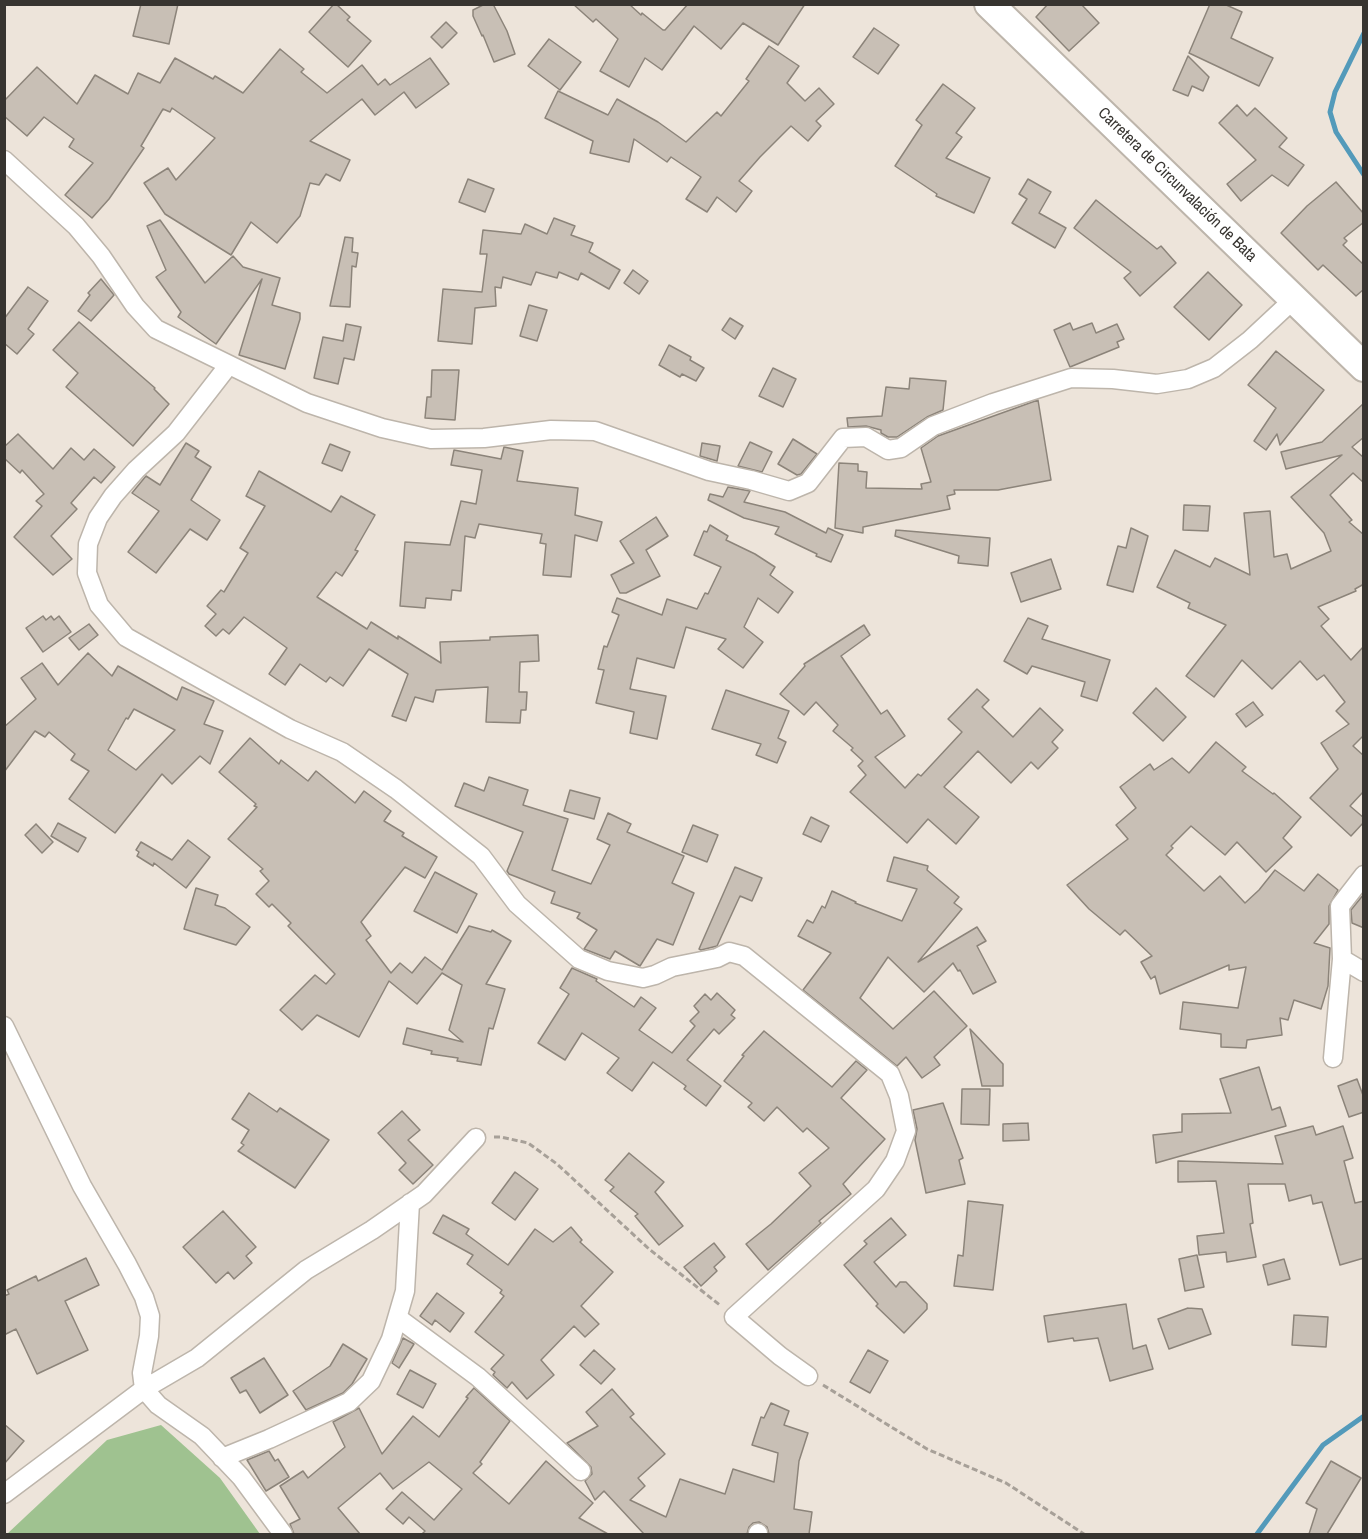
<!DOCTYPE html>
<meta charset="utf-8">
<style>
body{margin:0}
#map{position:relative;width:1368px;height:1539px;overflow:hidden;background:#ede4da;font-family:"Archivo Narrow",sans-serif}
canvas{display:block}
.frame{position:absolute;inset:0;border:6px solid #373430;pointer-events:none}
</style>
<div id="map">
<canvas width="1368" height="1539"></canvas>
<div class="frame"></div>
</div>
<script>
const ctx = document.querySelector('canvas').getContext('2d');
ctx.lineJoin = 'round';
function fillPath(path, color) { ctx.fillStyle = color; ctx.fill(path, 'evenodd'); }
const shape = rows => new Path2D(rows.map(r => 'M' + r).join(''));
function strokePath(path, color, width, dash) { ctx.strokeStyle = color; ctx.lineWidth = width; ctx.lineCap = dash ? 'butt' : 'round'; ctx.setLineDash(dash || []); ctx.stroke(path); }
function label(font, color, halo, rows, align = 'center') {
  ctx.font = font + ' "Archivo Narrow",sans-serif'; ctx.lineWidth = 5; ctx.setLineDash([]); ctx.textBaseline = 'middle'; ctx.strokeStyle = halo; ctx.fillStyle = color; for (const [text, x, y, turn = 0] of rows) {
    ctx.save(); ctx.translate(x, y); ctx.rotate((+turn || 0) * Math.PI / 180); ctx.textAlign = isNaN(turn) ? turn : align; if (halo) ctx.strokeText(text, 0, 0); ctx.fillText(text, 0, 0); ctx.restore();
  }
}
fillPath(shape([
 [161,1425,220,1478,260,1534,7,1534,107,1440]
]), '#9fc290');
strokePath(shape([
 [1364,33,1335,92,1330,112,1336,132,1364,175],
 [1257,1534,1323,1445,1364,1416]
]), '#539aba', 5);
const building = shape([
 [141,4,178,4,169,44,133,36,141,4],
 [334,4,336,4,350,17,347,20,371,41,348,67,309,32,334,4],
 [485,4,493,4,507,31,515,54,494,62,483,35,482,36,473,16,473,10,485,4],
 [573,4,629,4,641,15,642,13,663,30,665,30,688,4,805,4,778,45,743,23,721,49,694,26,662,70,645,58,629,87,600,71,618,39,596,19,593,22,573,4],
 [1048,4,1081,4,1099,23,1069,51,1036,17,1048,4],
 [1210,4,1224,4,1242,12,1231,38,1273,58,1259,86,1189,53,1210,4],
 [446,22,457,33,442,48,431,37,446,22],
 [874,28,899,45,878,74,853,57,874,28],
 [549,39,581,62,560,90,528,66,549,39],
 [769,46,799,66,787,83,805,101,819,88,834,104,816,121,821,126,808,141,791,126,760,157,739,181,752,191,736,212,717,197,707,212,686,199,701,177,671,157,667,162,634,139,629,162,590,153,593,141,545,118,558,91,608,115,617,99,658,122,686,142,717,112,721,116,749,81,746,79,769,46],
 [280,49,304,69,301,72,327,93,362,65,378,85,385,79,390,85,430,58,449,84,416,108,404,92,375,115,362,99,347,111,310,141,350,160,340,181,326,174,319,185,310,183,300,216,277,243,251,222,231,255,165,214,144,183,168,168,176,180,215,138,172,108,170,112,163,109,141,146,144,148,109,199,92,218,65,195,93,163,69,147,74,139,44,117,27,136,4,116,4,101,37,67,77,104,95,75,128,94,138,73,160,83,175,58,213,79,215,76,243,93,280,49],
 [1188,56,1209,77,1203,91,1192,86,1188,96,1173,90,1188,56],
 [943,84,975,108,956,133,962,137,946,158,990,178,974,213,936,196,937,194,895,166,922,125,916,120,943,84],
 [1237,105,1247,116,1255,108,1287,138,1279,147,1304,165,1288,186,1272,175,1241,201,1227,184,1256,160,1219,123,1237,105],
 [468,179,494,189,485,212,459,202,468,179],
 [1028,179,1051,192,1039,213,1066,228,1055,248,1012,223,1027,199,1019,194,1028,179],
 [1336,182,1364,214,1364,222,1344,238,1347,241,1343,245,1364,265,1364,289,1356,296,1323,265,1318,270,1281,233,1307,206,1336,182],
 [1096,200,1157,249,1161,246,1176,263,1140,296,1124,278,1131,272,1074,228,1096,200],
 [554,218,575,226,571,235,593,243,589,252,620,270,609,289,581,273,578,280,559,272,557,278,536,272,531,285,503,277,501,288,495,287,496,306,475,308,472,344,438,341,443,289,482,292,487,254,480,254,483,230,521,234,525,224,547,234,554,218],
 [160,220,205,283,233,256,243,267,280,278,272,305,300,313,300,319,285,369,239,355,262,279,216,344,178,317,181,312,156,277,166,270,147,226,160,220],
 [345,237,353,238,352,252,358,253,356,267,352,266,350,307,330,306,345,237],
 [633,270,648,281,639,294,624,283,633,270],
 [1208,272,1242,305,1209,340,1174,307,1208,272],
 [101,279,114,295,91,321,78,311,90,295,88,293,101,279],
 [28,287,48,301,28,329,34,334,17,354,4,343,4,319,28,287],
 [529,305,547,310,537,341,520,336,529,305],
 [730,318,743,326,735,339,722,330,730,318],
 [79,322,155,388,154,389,169,404,133,446,66,387,78,373,53,350,79,322],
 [1070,323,1073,330,1092,323,1096,333,1117,324,1124,339,1117,342,1119,347,1070,367,1054,330,1070,323],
 [346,324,361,327,354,360,344,358,338,384,314,378,323,337,343,341,346,324],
 [669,345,691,357,690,360,704,368,696,381,682,374,680,377,659,365,669,345],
 [1276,351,1324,390,1280,445,1277,434,1266,450,1254,441,1276,408,1248,385,1276,351],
 [773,368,796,379,783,407,759,396,773,368],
 [432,370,459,370,455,420,425,418,427,397,431,397,432,370],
 [910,378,946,381,943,410,927,417,897,437,888,437,881,433,881,430,866,426,848,427,847,418,882,416,886,387,909,389,910,378],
 [1038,400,1051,480,998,490,954,490,955,494,947,496,950,509,863,527,863,533,835,528,839,463,858,464,858,471,867,472,866,488,922,489,921,484,931,482,921,448,938,436,1038,400],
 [1364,403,1364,437,1352,447,1364,458,1364,483,1353,473,1330,495,1352,520,1349,522,1364,535,1364,584,1355,589,1356,591,1318,607,1329,619,1321,626,1351,660,1364,646,1364,739,1362,737,1353,746,1364,756,1364,791,1350,806,1364,818,1364,822,1351,836,1310,798,1338,769,1321,743,1349,724,1336,711,1345,702,1324,675,1317,680,1300,661,1272,689,1242,660,1214,697,1186,676,1226,625,1188,608,1190,603,1157,587,1175,550,1210,567,1215,558,1250,575,1244,513,1270,511,1274,557,1287,554,1291,569,1331,551,1324,533,1291,497,1342,455,1286,469,1281,452,1322,442,1364,403],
 [18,434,53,469,71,448,84,460,94,449,115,467,101,483,94,477,71,503,77,509,51,536,72,559,53,575,14,537,42,506,36,501,44,494,22,470,20,473,4,458,4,447,18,434],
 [793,439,817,454,801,474,797,475,778,464,793,439],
 [750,442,772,452,762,472,738,466,750,442],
 [186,443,199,451,195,457,211,467,191,500,220,520,207,540,190,529,156,573,128,552,159,511,132,493,146,476,160,485,186,443],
 [702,443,720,446,717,461,700,456,702,443],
 [330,444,350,452,342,471,322,463,330,444],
 [504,447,523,451,517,481,578,488,575,515,602,522,597,541,575,535,571,577,543,575,546,544,540,543,542,534,479,524,475,538,465,536,461,591,452,590,451,600,426,598,425,608,400,606,405,542,450,545,461,501,476,504,482,470,451,465,454,450,501,459,504,447],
 [259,471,331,512,341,496,375,515,355,550,358,551,342,576,336,572,317,597,367,629,371,622,398,639,398,636,441,663,440,642,490,640,490,637,538,635,539,661,520,662,519,692,527,692,526,710,521,710,520,723,486,722,488,687,436,690,433,702,415,697,406,721,392,716,408,674,369,649,343,686,330,677,326,682,300,664,285,685,269,674,287,648,244,617,229,634,223,629,216,636,205,626,216,614,207,606,221,590,224,592,248,553,240,548,265,506,246,496,259,471],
 [728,487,750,491,744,502,785,512,826,533,828,528,843,535,831,562,816,556,817,554,775,534,779,527,744,518,708,500,710,494,723,497,728,487],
 [1184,505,1210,506,1208,531,1183,530,1184,505],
 [656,517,668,536,646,550,660,576,626,593,620,593,611,575,634,563,620,541,656,517],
 [710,525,728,536,726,540,755,554,775,567,770,575,793,592,778,613,758,598,744,627,763,642,743,668,718,649,726,639,686,627,674,668,637,658,630,689,666,696,657,739,630,733,634,712,596,703,604,670,598,669,604,646,607,647,619,615,612,612,617,598,662,615,667,599,697,609,705,593,708,594,721,567,694,555,704,531,707,532,710,525],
 [1131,528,1148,536,1133,592,1107,585,1118,546,1126,548,1131,528],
 [896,530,990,538,988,566,958,563,959,556,895,536,896,530],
 [1051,559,1061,589,1021,602,1011,573,1051,559],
 [43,616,46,620,51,616,54,620,59,616,71,632,43,652,26,628,43,616],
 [1028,618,1048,626,1042,639,1110,660,1097,701,1081,696,1085,682,1032,666,1027,674,1004,661,1028,618],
 [89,624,98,635,79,650,69,638,89,624],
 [864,625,870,635,841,656,881,714,887,710,905,736,875,757,905,788,918,774,921,776,962,732,948,719,977,689,989,700,982,707,1013,737,1040,708,1063,730,1052,742,1058,748,1038,769,1031,762,1011,783,978,751,944,787,979,817,956,844,928,819,907,843,850,792,866,775,858,766,863,761,851,750,853,748,833,731,838,725,816,702,804,715,780,694,805,666,804,664,864,625],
 [88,653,112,676,118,666,177,700,182,687,214,701,204,724,223,731,210,764,200,756,172,784,162,774,115,833,69,799,89,771,71,760,75,754,49,732,45,737,35,731,4,772,4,727,36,699,21,678,42,663,58,685,88,653],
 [134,709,175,730,136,770,108,750,126,718,128,719,134,709],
 [1156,688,1186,717,1163,741,1133,713,1156,688],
 [726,690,789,711,778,738,786,742,777,763,756,755,761,744,712,729,726,690],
 [1253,702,1263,715,1246,727,1236,714,1253,702],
 [250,738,279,764,281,760,308,781,316,771,355,803,364,791,391,811,384,821,404,833,402,836,437,857,425,878,405,867,361,922,371,936,366,940,391,973,400,963,412,973,425,957,442,970,469,926,491,932,492,930,511,941,486,984,505,989,493,1029,489,1028,481,1065,457,1061,458,1058,431,1054,432,1051,403,1044,407,1028,463,1042,449,1030,462,985,442,973,417,1004,389,981,359,1037,317,1015,302,1030,280,1010,315,975,326,984,335,974,288,926,291,923,272,904,269,907,256,894,269,881,260,871,263,869,228,839,257,807,254,806,256,804,219,772,250,738],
 [1216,742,1246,767,1242,771,1273,794,1274,793,1301,817,1283,838,1292,847,1266,872,1237,842,1225,855,1191,826,1171,846,1173,848,1166,855,1204,891,1220,876,1245,903,1259,890,1275,870,1304,891,1318,874,1338,890,1329,906,1329,924,1314,943,1330,948,1328,986,1321,1009,1294,1000,1288,1020,1280,1018,1282,1035,1247,1040,1246,1048,1221,1047,1221,1034,1180,1029,1183,1002,1238,1008,1246,967,1229,970,1229,965,1160,994,1155,976,1151,979,1141,962,1152,956,1125,930,1120,935,1089,909,1067,885,1128,839,1116,825,1136,808,1120,787,1150,764,1154,770,1172,758,1189,773,1216,742],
 [489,777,528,790,523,805,568,819,552,870,591,884,610,845,597,839,608,813,631,824,627,832,684,856,672,883,694,893,673,945,657,939,640,966,615,951,610,959,584,949,597,930,577,918,580,913,551,903,555,892,509,874,507,871,523,832,455,806,464,783,484,791,489,777],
 [570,790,600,798,594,819,564,811,570,790],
 [811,817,829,826,821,842,803,834,811,817],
 [58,823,86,838,78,852,51,836,58,823],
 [36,824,53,842,42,853,25,835,36,824],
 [693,825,718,835,707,862,682,852,693,825],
 [188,840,210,857,186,888,154,863,153,866,137,856,139,852,136,850,141,842,172,860,188,840],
 [894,857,928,866,927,870,959,897,954,903,962,909,918,962,977,927,986,941,977,946,996,982,973,994,960,970,958,971,953,963,924,992,888,957,860,998,893,1029,934,991,967,1026,934,1057,940,1065,922,1078,906,1057,897,1066,803,990,831,953,798,936,807,920,813,923,822,906,825,908,832,891,856,902,855,903,902,921,917,889,887,881,894,857],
 [735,867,762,878,752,901,740,896,717,946,701,950,699,949,735,867],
 [435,872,477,894,457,933,414,911,435,872],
 [196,888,218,895,215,905,225,908,250,927,236,945,184,929,196,888],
 [1364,894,1364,928,1352,923,1351,910,1364,894],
 [572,968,597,979,596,981,634,1007,641,997,656,1008,639,1030,672,1053,695,1026,690,1021,699,1012,694,1006,705,994,711,1000,717,993,735,1010,731,1015,735,1018,719,1034,714,1029,687,1060,721,1086,706,1106,684,1089,686,1086,653,1062,632,1091,607,1073,619,1058,582,1033,565,1060,538,1043,569,994,560,988,572,968],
 [970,1029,1003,1064,1003,1086,982,1086,970,1029],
 [764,1031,832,1087,856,1061,867,1070,841,1098,885,1139,843,1184,851,1194,819,1221,821,1223,768,1270,746,1244,771,1224,811,1186,799,1173,829,1148,807,1128,803,1132,777,1107,764,1121,748,1107,752,1103,724,1081,744,1056,742,1055,764,1031],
 [1259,1067,1272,1110,1280,1107,1286,1126,1156,1163,1153,1135,1182,1132,1182,1114,1231,1113,1220,1079,1259,1067],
 [1357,1079,1364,1098,1364,1112,1349,1117,1338,1086,1357,1079],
 [962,1089,990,1089,989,1125,961,1124,962,1089],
 [249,1093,277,1112,280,1108,329,1140,295,1188,238,1151,244,1145,241,1143,249,1130,232,1119,249,1093],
 [943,1103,963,1158,959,1160,965,1184,926,1193,915,1140,917,1129,913,1110,943,1103],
 [402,1111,420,1130,408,1140,433,1165,413,1184,399,1170,406,1163,378,1133,402,1111],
 [1028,1123,1029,1140,1003,1141,1003,1124,1028,1123],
 [1313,1126,1316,1135,1343,1126,1353,1158,1344,1161,1355,1203,1364,1201,1364,1258,1340,1265,1322,1202,1313,1204,1311,1195,1289,1201,1285,1184,1248,1184,1253,1223,1250,1224,1256,1257,1227,1262,1226,1252,1199,1255,1197,1236,1224,1233,1216,1181,1178,1182,1178,1161,1283,1164,1275,1136,1313,1126],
 [629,1153,664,1182,655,1192,683,1226,659,1245,635,1216,638,1214,610,1191,614,1187,605,1180,629,1153],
 [515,1172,538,1189,515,1220,492,1203,515,1172],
 [968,1201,1003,1205,993,1290,954,1286,958,1255,963,1256,968,1201],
 [223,1211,256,1247,246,1256,252,1263,234,1279,228,1272,216,1283,183,1247,223,1211],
 [443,1215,469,1229,466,1234,508,1265,535,1229,553,1242,571,1227,582,1240,580,1242,613,1272,581,1306,599,1324,585,1337,574,1326,541,1360,554,1375,527,1399,512,1382,507,1388,493,1375,495,1372,491,1369,504,1355,475,1332,504,1296,500,1293,502,1290,467,1264,473,1255,433,1233,443,1215],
 [891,1218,906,1235,874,1262,896,1287,900,1282,906,1282,927,1304,927,1309,904,1333,876,1306,878,1304,844,1265,867,1244,864,1241,891,1218],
 [714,1243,725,1257,714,1267,717,1271,701,1286,684,1267,714,1243],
 [1197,1255,1204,1287,1185,1291,1179,1259,1197,1255],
 [86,1258,99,1285,65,1301,88,1350,37,1374,16,1329,4,1335,4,1296,9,1294,7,1290,36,1276,38,1281,86,1258],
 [1284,1259,1290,1279,1268,1285,1263,1265,1284,1259],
 [437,1293,464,1313,450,1332,435,1320,432,1325,420,1316,437,1293],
 [1126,1304,1133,1349,1146,1345,1153,1369,1110,1381,1098,1338,1074,1341,1073,1338,1048,1342,1044,1316,1126,1304],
 [1188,1308,1202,1309,1211,1334,1169,1349,1158,1319,1188,1308],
 [1294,1315,1328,1317,1326,1347,1292,1345,1294,1315],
 [403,1338,414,1344,399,1368,392,1363,403,1338],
 [343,1344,367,1359,352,1384,343,1393,306,1410,293,1391,330,1366,343,1344],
 [594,1350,615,1369,601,1384,580,1365,594,1350],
 [868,1350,888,1361,870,1393,850,1382,868,1350],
 [264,1358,288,1395,260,1413,246,1390,240,1393,231,1378,264,1358],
 [410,1370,436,1384,423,1408,397,1394,410,1370],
 [474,1388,510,1421,480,1462,482,1464,473,1473,509,1504,546,1461,593,1503,579,1518,608,1534,422,1534,425,1531,409,1517,403,1524,386,1509,402,1492,434,1520,462,1489,429,1462,393,1489,380,1473,338,1508,360,1534,294,1534,290,1524,300,1519,280,1486,303,1471,308,1478,345,1447,333,1422,359,1408,382,1454,413,1416,439,1437,468,1398,466,1397,474,1388],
 [612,1389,634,1414,630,1417,665,1454,638,1478,645,1486,630,1500,666,1517,680,1479,725,1494,733,1469,774,1482,778,1453,752,1445,761,1417,764,1418,771,1403,789,1411,784,1425,808,1433,799,1461,794,1509,812,1512,809,1534,769,1534,767,1527,759,1522,753,1523,749,1527,747,1534,644,1534,604,1491,595,1500,585,1481,592,1474,591,1467,567,1443,598,1426,586,1412,612,1389],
 [4,1424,24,1441,4,1464,4,1424],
 [269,1451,275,1461,278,1459,289,1477,266,1491,247,1460,269,1451],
 [1331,1461,1361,1478,1327,1534,1309,1534,1317,1509,1306,1503,1331,1461]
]);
fillPath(building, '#c8bfb5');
strokePath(building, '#8c847a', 1.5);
const street = shape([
 [4,160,76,226,101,256,135,306,156,329,307,403,382,428,431,439,484,438,551,430,595,431,709,471,751,480,789,491,808,483,843,438,866,437,888,450,901,448,933,426,993,403,1071,378,1113,379,1157,384,1188,379,1214,368,1250,340,1294,299],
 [228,366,176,433,136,470,113,496,98,518,88,544,87,573,99,605,126,637,290,729,342,752,396,789,481,856,517,904,579,959,608,971,643,978,655,975,672,967,717,958,729,952,744,956,890,1074,899,1096,906,1131,895,1161,876,1189,734,1317,780,1356,808,1376],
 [1342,959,1364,972],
 [1337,1014,1333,1058,1342,959,1340,906,1364,875],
 [4,1026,82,1186,127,1264,144,1297,150,1316,149,1336,142,1373,144,1389,4,1494],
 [398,1318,478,1377,581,1471],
 [222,1458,269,1439,349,1402,371,1381,391,1339,405,1291,410,1203],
 [283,1534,241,1477,202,1436,158,1405,144,1389,197,1358,306,1270,372,1230,424,1194,476,1138],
 [758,1534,758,1533]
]);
const primary = shape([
 [989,4,1364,367]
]);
strokePath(street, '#bdb5ab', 21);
strokePath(primary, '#bdb5ab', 32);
strokePath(shape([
 [494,1137,501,1137,528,1143,557,1164,649,1249,721,1306],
 [823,1385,927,1449,1006,1483,1084,1534]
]), '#a7a098', 3, [6, 3]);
strokePath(street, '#fff', 18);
strokePath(primary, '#fff', 28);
label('16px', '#373430', '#fff', [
 ["Carretera de Circunvalación de Bata",1177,185,44]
]);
</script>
